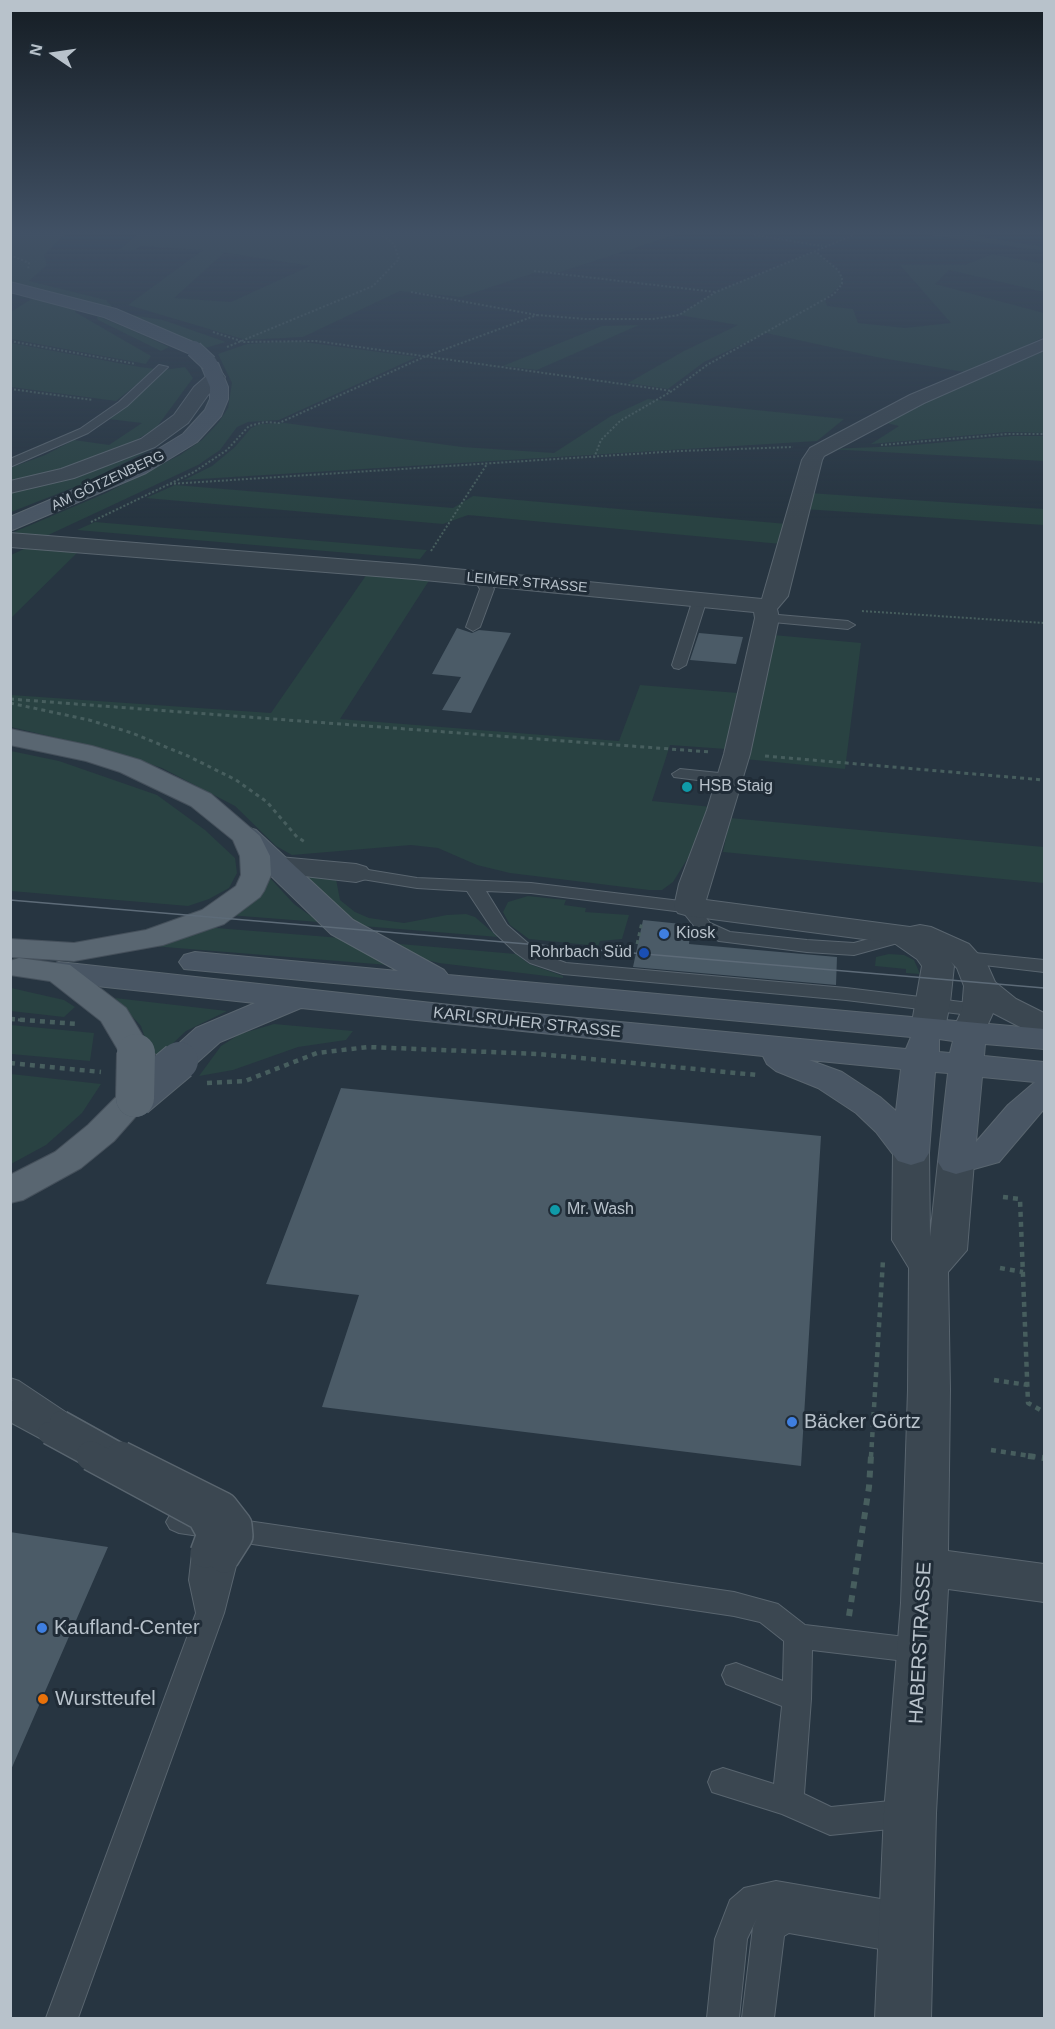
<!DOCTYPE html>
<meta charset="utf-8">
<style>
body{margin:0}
#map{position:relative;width:1055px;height:2029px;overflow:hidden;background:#273541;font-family:Helvetica,sans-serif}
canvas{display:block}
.frame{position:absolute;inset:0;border:12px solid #b8c2cb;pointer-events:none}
.north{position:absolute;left:24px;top:24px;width:60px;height:60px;-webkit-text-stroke:4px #202c37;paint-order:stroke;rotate:283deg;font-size:16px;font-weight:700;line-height:24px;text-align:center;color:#b8c2cb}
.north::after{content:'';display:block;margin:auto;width:21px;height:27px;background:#b8c2cb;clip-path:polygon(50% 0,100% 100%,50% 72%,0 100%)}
</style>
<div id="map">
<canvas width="1055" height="2029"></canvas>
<div class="frame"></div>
<div class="north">N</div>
</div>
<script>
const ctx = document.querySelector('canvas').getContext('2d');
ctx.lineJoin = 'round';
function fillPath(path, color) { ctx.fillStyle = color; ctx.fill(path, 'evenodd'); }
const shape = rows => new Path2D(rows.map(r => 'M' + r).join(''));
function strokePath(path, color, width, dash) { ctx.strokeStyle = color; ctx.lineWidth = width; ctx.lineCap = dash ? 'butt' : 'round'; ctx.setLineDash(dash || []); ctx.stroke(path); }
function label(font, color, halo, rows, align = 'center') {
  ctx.font = font + ' Helvetica,sans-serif'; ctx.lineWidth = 6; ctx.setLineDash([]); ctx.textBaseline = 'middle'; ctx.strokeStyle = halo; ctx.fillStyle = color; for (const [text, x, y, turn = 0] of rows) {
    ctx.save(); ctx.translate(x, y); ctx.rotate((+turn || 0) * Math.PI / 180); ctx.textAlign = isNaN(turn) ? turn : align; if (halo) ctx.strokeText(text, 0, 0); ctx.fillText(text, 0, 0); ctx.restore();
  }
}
fillPath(shape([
 [10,235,64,235,44,255,47,265,29,281,106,300,113,308,11,283],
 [137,235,675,235,560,272,534,273,461,297,400,291,303,337,246,340,128,305,203,250,140,246,134,251,119,250],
 [221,252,310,266,231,302,174,298,224,253],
 [929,235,973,235,1044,247,1044,251],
 [815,251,838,270,842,278,842,284,825,299,827,306,853,309,858,323,905,328,951,323,900,265,965,265,992,254,1044,264,1044,292,949,270,935,284,1044,313,1044,337,970,373,876,357,766,333,704,362,668,389,628,383,684,351,738,325,679,315,716,292],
 [33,298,76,309,75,312,151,356,146,364,11,339,11,312],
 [125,314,163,320,226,342,205,348],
 [97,316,127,328,169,347,161,351,98,320],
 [639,325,537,370,503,366,602,326],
 [296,341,417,357,279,420,248,422,237,427,220,450,198,465,44,537,14,532,106,493,180,455,202,440,219,422,228,408,232,383,218,354,247,344],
 [11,343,140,367,156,369,116,401,11,387],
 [1044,348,1044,433,1007,432,871,444,899,426,887,423,943,392],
 [185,367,193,378,156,428,117,452,66,469,11,483,10,468,45,455,74,440,109,445,142,423,109,419,134,400,164,370],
 [648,399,844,419,817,441,184,480,212,466,235,447,251,428,260,424,285,423,462,447,554,453,611,416],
 [1011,436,1044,436,1044,461,828,449,903,446],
 [156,447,80,485,11,512,11,489,71,475],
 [175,485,453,508,473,496,787,524,781,544,468,515,443,524,146,498],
 [809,493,1044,509,1044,525,804,509],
 [95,522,427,550,420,559,77,530],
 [30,546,80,550,11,618,11,555],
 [367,574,430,579,340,719,619,741,640,685,738,693,726,749,670,745,652,801,712,807,691,853,673,882,662,890,649,890,510,873,477,865,438,848,411,845,292,855,276,846,235,806,162,768,107,750,11,727,11,695,271,713],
 [773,635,861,643,845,769,745,759],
 [11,751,59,761,157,795,205,830,235,858,237,873,229,888,209,899,188,906,11,891],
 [730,818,1044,847,1044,883,723,852],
 [310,875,336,879,340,900,355,912,369,918,404,923,447,915,466,914,475,917,498,937,362,926,330,902,305,879],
 [270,878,294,904,319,922,228,915,253,898],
 [528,896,566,900,564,905,586,908,585,912,629,915,622,939,600,941,598,946,529,939,510,925,503,912,508,902],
 [204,927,341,938,388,965,152,946],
 [388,943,516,954,529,964,563,976,563,978,439,963,418,958],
 [889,954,904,955,914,960,920,974,906,973,906,969,875,966,876,957],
 [11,988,64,1000,75,1007,64,1017,11,1011],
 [115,998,227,1011,186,1031,153,1062,141,1026],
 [274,1024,353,1031,346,1040,298,1047,233,1070,199,1076,221,1046,240,1034],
 [11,1025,94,1033,90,1061,11,1054],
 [11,1074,101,1084,82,1113,46,1145,11,1164]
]), '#294242');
fillPath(shape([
 [457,628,472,633,479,630,511,633,471,713,442,710,461,677,432,674],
 [699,633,743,637,736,664,690,660],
 [643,920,691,925,689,944,837,957,836,985,633,967],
 [341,1088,821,1136,801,1466,322,1407,359,1295,266,1284],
 [10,1532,108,1547,10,1772]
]), '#4b5b67');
const lane = shape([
 [159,365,168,367,127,406,88,433,10,467,10,459,80,429,119,402,159,365],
 [481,575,486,576,494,589,480,627,473,631,466,627,480,589,474,579,481,575],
 [700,595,707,599,686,665,679,669,674,668,672,665,693,599,700,595],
 [767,614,848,621,855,625,848,629,762,621,760,618,767,614],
 [680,769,729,774,737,779,729,784,674,777,672,774,680,769],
 [356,868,417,878,531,883,689,902,695,903,710,923,730,932,807,940,854,943,909,928,918,934,916,938,854,955,807,952,719,941,698,931,683,912,531,893,486,891,507,925,530,945,544,955,566,963,846,988,978,1004,988,1010,978,1016,846,1000,563,974,530,963,516,953,494,932,467,891,417,888,350,877,347,873,356,868],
 [965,952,1044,960,1044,972,958,962,956,958,965,952],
 [10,1378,19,1381,70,1415,74,1422,70,1429,61,1431,58,1440,49,1443,10,1422,10,1401,13,1401,10,1400,10,1378],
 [179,1511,734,1592,778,1604,805,1625,922,1639,932,1642,936,1651,932,1660,922,1663,812,1650,811,1699,804,1794,831,1807,910,1799,921,1803,925,1813,921,1823,910,1827,830,1835,782,1814,712,1792,708,1782,712,1772,723,1768,774,1784,782,1706,726,1684,722,1675,726,1666,736,1663,783,1681,784,1641,760,1622,734,1616,179,1533,170,1529,166,1522,170,1515,179,1511],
 [205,1542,215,1545,217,1549,224,1547,234,1550,238,1558,224,1613,78,2018,46,2018,196,1613,189,1580,192,1553,195,1545,205,1542],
 [776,1881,904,1903,915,1907,920,1918,916,1928,919,1937,914,1948,903,1953,789,1933,784,1936,774,2018,742,2018,753,1927,757,1918,747,1939,739,2018,707,2018,715,1939,730,1900,744,1888,776,1881]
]);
const street = shape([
 [1044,339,1044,350,924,403,824,456,822,460,788,596,777,609,779,618,750,754,706,900,910,927,920,925,931,927,969,944,987,964,995,982,1016,999,1044,1013,1044,1040,1032,1037,1024,1029,993,1013,981,1039,969,1042,957,1039,952,1032,962,1010,964,986,957,968,951,962,954,966,950,1003,945,1028,940,1035,928,1038,916,1035,911,1028,922,966,917,959,894,943,689,916,678,913,674,907,679,884,707,810,724,754,755,618,754,612,414,579,10,547,10,533,414,565,762,599,802,460,810,448,910,395,1044,339],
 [216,372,222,373,225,377,222,381,208,395,188,423,155,447,74,478,10,493,10,481,61,469,141,439,174,415,194,387,210,373,216,372],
 [279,857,356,864,366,867,371,873,366,879,356,882,269,872,264,866,269,860,279,857],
 [911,1141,924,1145,929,1153,930,1237,938,1162,943,1154,956,1150,969,1154,974,1162,967,1250,948,1272,950,1390,948,1551,1044,1564,1044,1602,948,1589,936,1813,931,2018,875,2018,884,1813,901,1603,908,1390,909,1268,892,1240,893,1153,898,1145,911,1141]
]);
const secondary = shape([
 [10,282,116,309,200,345,203,349,194,354,188,353,104,317,10,292,10,282],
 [209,358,218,363,228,387,228,399,221,416,197,442,146,473,10,531,10,517,132,465,183,434,205,410,210,399,210,387,200,363,209,358],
 [246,827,256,830,353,920,444,970,448,975,1044,1029,1044,1049,985,1044,984,1056,1044,1062,1044,1109,999,1162,956,1174,943,1170,938,1162,948,1073,935,1072,929,1153,924,1161,911,1165,898,1161,876,1132,856,1113,818,1088,776,1071,767,1064,763,1056,301,1008,220,1042,191,1068,179,1071,167,1068,162,1061,167,1054,196,1028,255,1003,59,982,48,979,43,972,48,965,59,962,514,1012,906,1049,911,1037,184,969,179,962,184,955,195,952,398,971,331,934,236,842,232,836,236,830,246,827],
 [939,1039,953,1041,950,1053,939,1052,939,1039],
 [809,1060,901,1069,896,1111,880,1097,842,1072,809,1060],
 [982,1077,1035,1082,1008,1105,976,1142,982,1077]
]);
const primary = shape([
 [10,729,92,746,140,760,211,794,260,836,270,856,271,875,264,891,260,897,224,924,163,945,74,961,10,957,10,939,74,943,146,930,202,910,236,886,241,875,240,856,233,840,191,806,120,772,86,761,10,745,10,729],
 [19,958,70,965,126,1008,153,1053,148,1060,136,1063,124,1060,101,1021,50,981,10,975,10,961,19,958],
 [135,1087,147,1090,152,1098,114,1141,81,1168,23,1200,10,1203,10,1175,55,1152,88,1125,123,1090,135,1087]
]);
strokePath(lane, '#59656f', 2);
strokePath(street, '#59656f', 2);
strokePath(secondary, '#59656f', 2);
strokePath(primary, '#45505b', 2);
strokePath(shape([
 [754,235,822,246],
 [10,255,29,263,28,270],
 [534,271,715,292],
 [411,292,537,315,585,319,653,319,679,315,716,292,854,235],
 [213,332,244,342,316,341,672,391],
 [10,341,136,364],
 [227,347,373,286,399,259,394,244,382,235],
 [10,389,93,400],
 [881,445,1007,434,1044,434],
 [594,458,601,440,620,421,672,391,707,365,834,294,842,284,842,278,838,270,815,251],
 [170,484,680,451,793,447],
 [91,522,194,472,227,450,249,426,265,422,279,423,424,357,537,315],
 [431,551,487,464],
 [862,611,1044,623]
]), '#475e5e', 2, [2, 2]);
strokePath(shape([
 [10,699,710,752],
 [10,703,89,720,132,733,188,756,236,780,267,802,297,837,305,842],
 [765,756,1044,780],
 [637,944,642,922],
 [10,1019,20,1020]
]), '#475e5e', 3, [4, 4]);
strokePath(shape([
 [10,1019,78,1024],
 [10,1063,101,1072],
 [207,1083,245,1081,317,1053,368,1047,539,1054,757,1075],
 [1003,1197,1020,1199,1028,1403,1044,1412],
 [1000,1268,1023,1272],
 [994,1380,1028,1385],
 [991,1450,1038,1457],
 [871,1457,883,1260]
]), '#475e5e', 4.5, [5, 5]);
strokePath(shape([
 [1028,1456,1044,1458],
 [849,1616,869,1487,871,1456]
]), '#475e5e', 6, [7, 7]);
fillPath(lane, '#3b4751');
fillPath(street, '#3b4751');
fillPath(secondary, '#495664');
fillPath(primary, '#596671');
strokePath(shape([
 [10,900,1044,988]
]), '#5d6b78', 1.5);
const laneBridgeFar1 = shape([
 [61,1422,124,1457],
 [49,1433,93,1457]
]);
const laneBridge = shape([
 [91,1456,202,1516,212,1534,205,1553],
 [121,1456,223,1507,237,1525,238,1536,224,1558]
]);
const secondaryBridgeFar1 = shape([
 [194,349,209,363]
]);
const secondaryBridge = shape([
 [135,1098,179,1061]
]);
const primaryBridge = shape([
 [135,1098,136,1053]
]);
strokePath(laneBridgeFar1, '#59656f', 25, []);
strokePath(laneBridge, '#59656f', 32, []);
strokePath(secondaryBridgeFar1, '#59656f', 18, []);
strokePath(secondaryBridge, '#59656f', 40, []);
strokePath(primaryBridge, '#45505b', 40, []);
strokePath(laneBridgeFar1, '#3b4751', 22);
strokePath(laneBridge, '#3b4751', 29);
strokePath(secondaryBridgeFar1, '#495664', 16);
strokePath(secondaryBridge, '#495664', 38);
strokePath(primaryBridge, '#596671', 38);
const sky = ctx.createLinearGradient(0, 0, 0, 519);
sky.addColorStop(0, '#151d24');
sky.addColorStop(0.45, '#415165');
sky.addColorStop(1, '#41516500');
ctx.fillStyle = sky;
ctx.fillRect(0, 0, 1055, 519);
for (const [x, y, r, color] of [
 [687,787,6,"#0f9aa8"],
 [664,934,6,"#3f7fe0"],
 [644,953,6,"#1a4fb4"],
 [555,1210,6,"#0f9aa8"],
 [792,1422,6,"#3f7fe0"],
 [42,1628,6,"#3f7fe0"],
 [43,1699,6,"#e8710a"]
]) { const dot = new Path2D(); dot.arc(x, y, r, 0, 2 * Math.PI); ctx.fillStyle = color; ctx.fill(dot); strokePath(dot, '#202c37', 2); }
label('14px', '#b8c2cb', '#202c37', [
 ["AM GÖTZENBERG",108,481,-25],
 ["LEIMER STRASSE",527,583,5]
]);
label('16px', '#b8c2cb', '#202c37', [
 ["HSB Staig",699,787],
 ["Kiosk",676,934],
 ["Rohrbach Süd",632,953,"right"],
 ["Mr. Wash",567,1210]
], 'left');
label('16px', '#b8c2cb', '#202c37', [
 ["KARLSRUHER STRASSE",527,1023,6]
]);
label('20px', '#b8c2cb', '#202c37', [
 ["Bäcker Görtz",804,1422],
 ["Kaufland-Center",54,1628],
 ["Wurstteufel",55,1699]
], 'left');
label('20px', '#b8c2cb', '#202c37', [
 ["HABERSTRASSE",921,1643,-87]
]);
</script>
